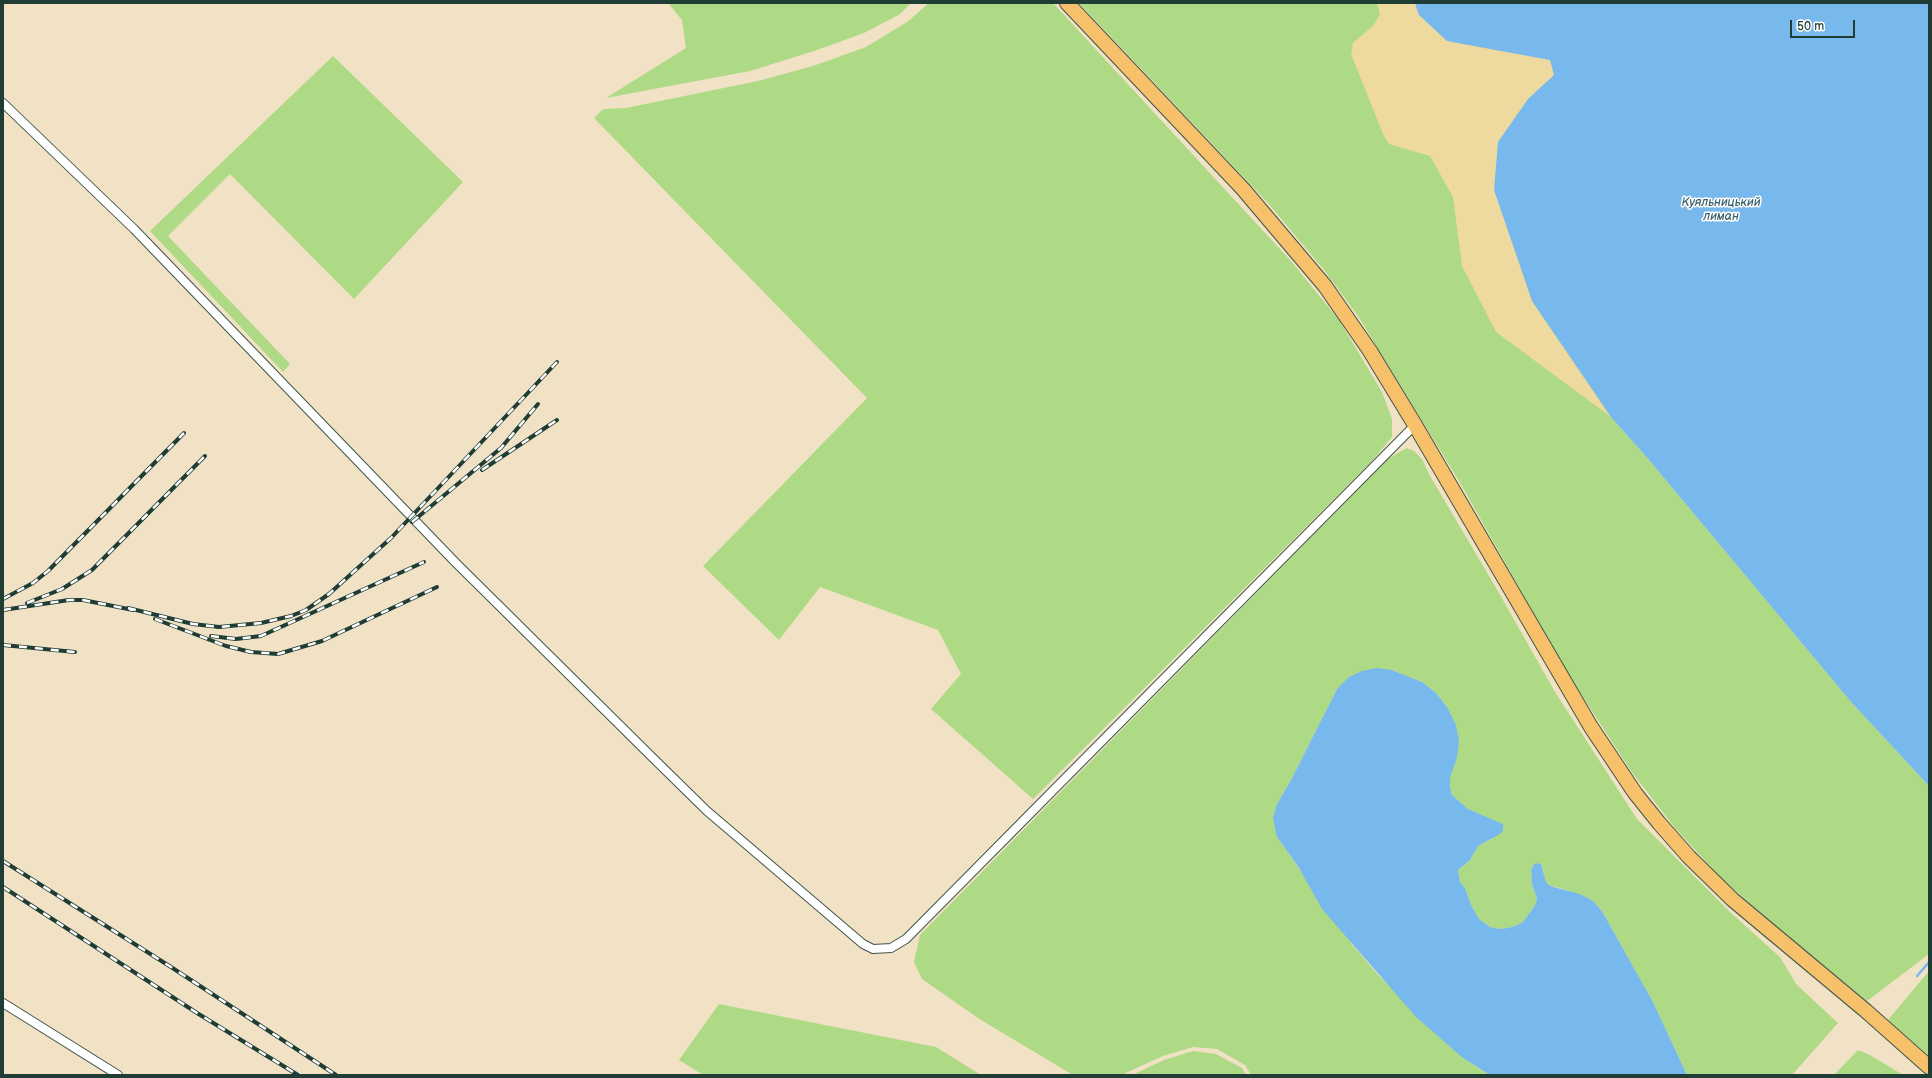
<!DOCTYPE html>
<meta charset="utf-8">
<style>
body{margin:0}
#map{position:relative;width:1932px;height:1078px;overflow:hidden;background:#f1e2c5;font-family:"Balsamiq Sans",sans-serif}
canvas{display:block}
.frame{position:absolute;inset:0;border:4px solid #1f3d34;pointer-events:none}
.scale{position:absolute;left:1790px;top:20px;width:65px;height:18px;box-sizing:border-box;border:2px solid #1f3d34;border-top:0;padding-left:5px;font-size:12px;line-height:14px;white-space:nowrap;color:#1f3d34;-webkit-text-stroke:3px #fff;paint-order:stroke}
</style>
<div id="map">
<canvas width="1932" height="1078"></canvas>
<div class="frame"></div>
<div class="scale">50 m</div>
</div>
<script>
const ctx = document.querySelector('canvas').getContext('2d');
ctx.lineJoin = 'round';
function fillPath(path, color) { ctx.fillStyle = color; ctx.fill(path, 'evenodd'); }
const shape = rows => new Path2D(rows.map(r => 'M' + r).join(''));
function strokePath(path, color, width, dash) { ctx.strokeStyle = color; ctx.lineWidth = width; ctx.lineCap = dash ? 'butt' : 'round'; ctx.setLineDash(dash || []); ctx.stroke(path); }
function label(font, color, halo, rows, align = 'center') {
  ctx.font = font + ' "Balsamiq Sans",sans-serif'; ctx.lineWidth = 3; ctx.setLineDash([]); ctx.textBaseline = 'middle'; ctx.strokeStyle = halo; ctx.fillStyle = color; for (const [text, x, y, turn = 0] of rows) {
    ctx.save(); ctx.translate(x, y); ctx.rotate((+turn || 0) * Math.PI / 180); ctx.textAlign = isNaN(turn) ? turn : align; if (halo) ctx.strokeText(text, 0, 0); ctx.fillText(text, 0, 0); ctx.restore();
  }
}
fillPath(shape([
 [668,3,911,3,900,14,864,33,817,50,750,71,606,98,686,48,682,20],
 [929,3,1053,3,1290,260,1339,320,1382,392,1392,419,1392,437,1372,461,1033,799,931,709,961,674,938,630,820,587,779,640,703,566,867,398,594,118,603,109,626,108,758,81,813,66,866,47,907,22],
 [1079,3,1415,3,1419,15,1447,41,1550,60,1554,75,1528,99,1611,417,1649,460,1852,703,1929,786,1929,954,1867,1001,1772,923,1719,876,1675,828,1631,771,1570,677,1459,481,1358,316,1324,270,1267,202],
 [333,56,463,182,354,299,230,174,168,236,290,364,283,372,150,231],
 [1407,448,1414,451,1422,459,1430,476,1495,586,1555,692,1637,819,1730,912,1780,957,1796,984,1838,1023,1792,1075,1687,1075,1653,1002,1602,911,1593,901,1564,889,1550,886,1546,882,1541,864,1537,863,1534,864,1531,870,1532,884,1537,899,1534,907,1522,923,1512,927,1501,929,1490,927,1479,919,1471,905,1465,888,1460,882,1458,870,1470,860,1478,846,1493,838,1498,822,1468,809,1452,795,1450,787,1450,778,1457,758,1447,707,1436,693,1422,682,1392,670,1337,689,1291,780,1277,804,1277,837,1351,943,1379,976,1463,1058,1490,1075,1251,1075,1245,1065,1217,1049,1193,1047,1163,1056,1121,1075,1073,1075,981,1020,922,979,914,962,920,935,1389,458],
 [1929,971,1929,1056,1888,1020],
 [719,1004,936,1047,981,1075,703,1075,679,1060],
 [1858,1050,1870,1055,1903,1075,1834,1075],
 [1193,1051,1216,1054,1242,1068,1246,1075,1132,1075,1164,1060]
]), '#aed985');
fillPath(shape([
 [1377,3,1415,3,1419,15,1447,41,1550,60,1554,75,1528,99,1532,301,1611,417,1496,332,1462,266,1453,197,1430,156,1389,144,1383,134,1351,54,1353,43,1373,26,1380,14]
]), '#eeda9e');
fillPath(shape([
 [1415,3,1929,3,1929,786,1852,703,1649,460,1611,417,1532,301,1494,190,1498,142,1528,99,1554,75,1550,60,1447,41,1419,15],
 [1377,668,1392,670,1422,682,1436,693,1447,707,1456,725,1459,741,1457,758,1450,778,1450,787,1452,795,1468,809,1503,824,1503,830,1500,834,1478,846,1470,860,1458,870,1460,882,1465,888,1471,905,1479,919,1490,927,1501,929,1512,927,1522,923,1534,907,1537,899,1532,884,1531,870,1534,864,1537,863,1541,864,1546,882,1550,886,1580,894,1593,901,1602,911,1653,1002,1687,1075,1490,1075,1463,1058,1416,1017,1322,909,1299,868,1277,837,1273,818,1277,804,1291,780,1337,689,1349,677,1362,671]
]), '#78b9ed');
strokePath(shape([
 [1917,976,1929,962]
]), '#78b9ed', 2.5);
const street = shape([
 [3,103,134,229,456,563,653,758,707,811,863,944,873,949,891,948,906,939,1415,425],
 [3,1003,118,1075]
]);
const highway = shape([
 [1067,3,1243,189,1325,286,1370,351,1415,425,1591,727,1635,793,1659,823,1689,857,1733,900,1866,1011,1929,1067]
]);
strokePath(street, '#3e564a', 10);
strokePath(highway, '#3e564a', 16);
strokePath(street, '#fff', 8);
strokePath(highway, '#f7c06b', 14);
const rail = shape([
 [482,470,557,420],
 [412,522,501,448,538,404],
 [3,599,33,583,48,571,184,433],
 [27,603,62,589,92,570,205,456],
 [128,608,193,624,219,627,261,623,291,616,306,610,329,594,391,538,557,362],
 [3,610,69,600,83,600,133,610],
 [155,619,226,646,251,652,278,654,322,641,437,587],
 [211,636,236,639,261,636,424,562],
 [3,645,75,652],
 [3,861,171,967,336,1075],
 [3,887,197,1013,298,1075]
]);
strokePath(rail, '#1f3d34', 4);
strokePath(rail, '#fff', 2.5, [8]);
label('italic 12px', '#3a626c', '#fff', [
 ["Куяльницький",1721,203],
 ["лиман",1721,217]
]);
</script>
